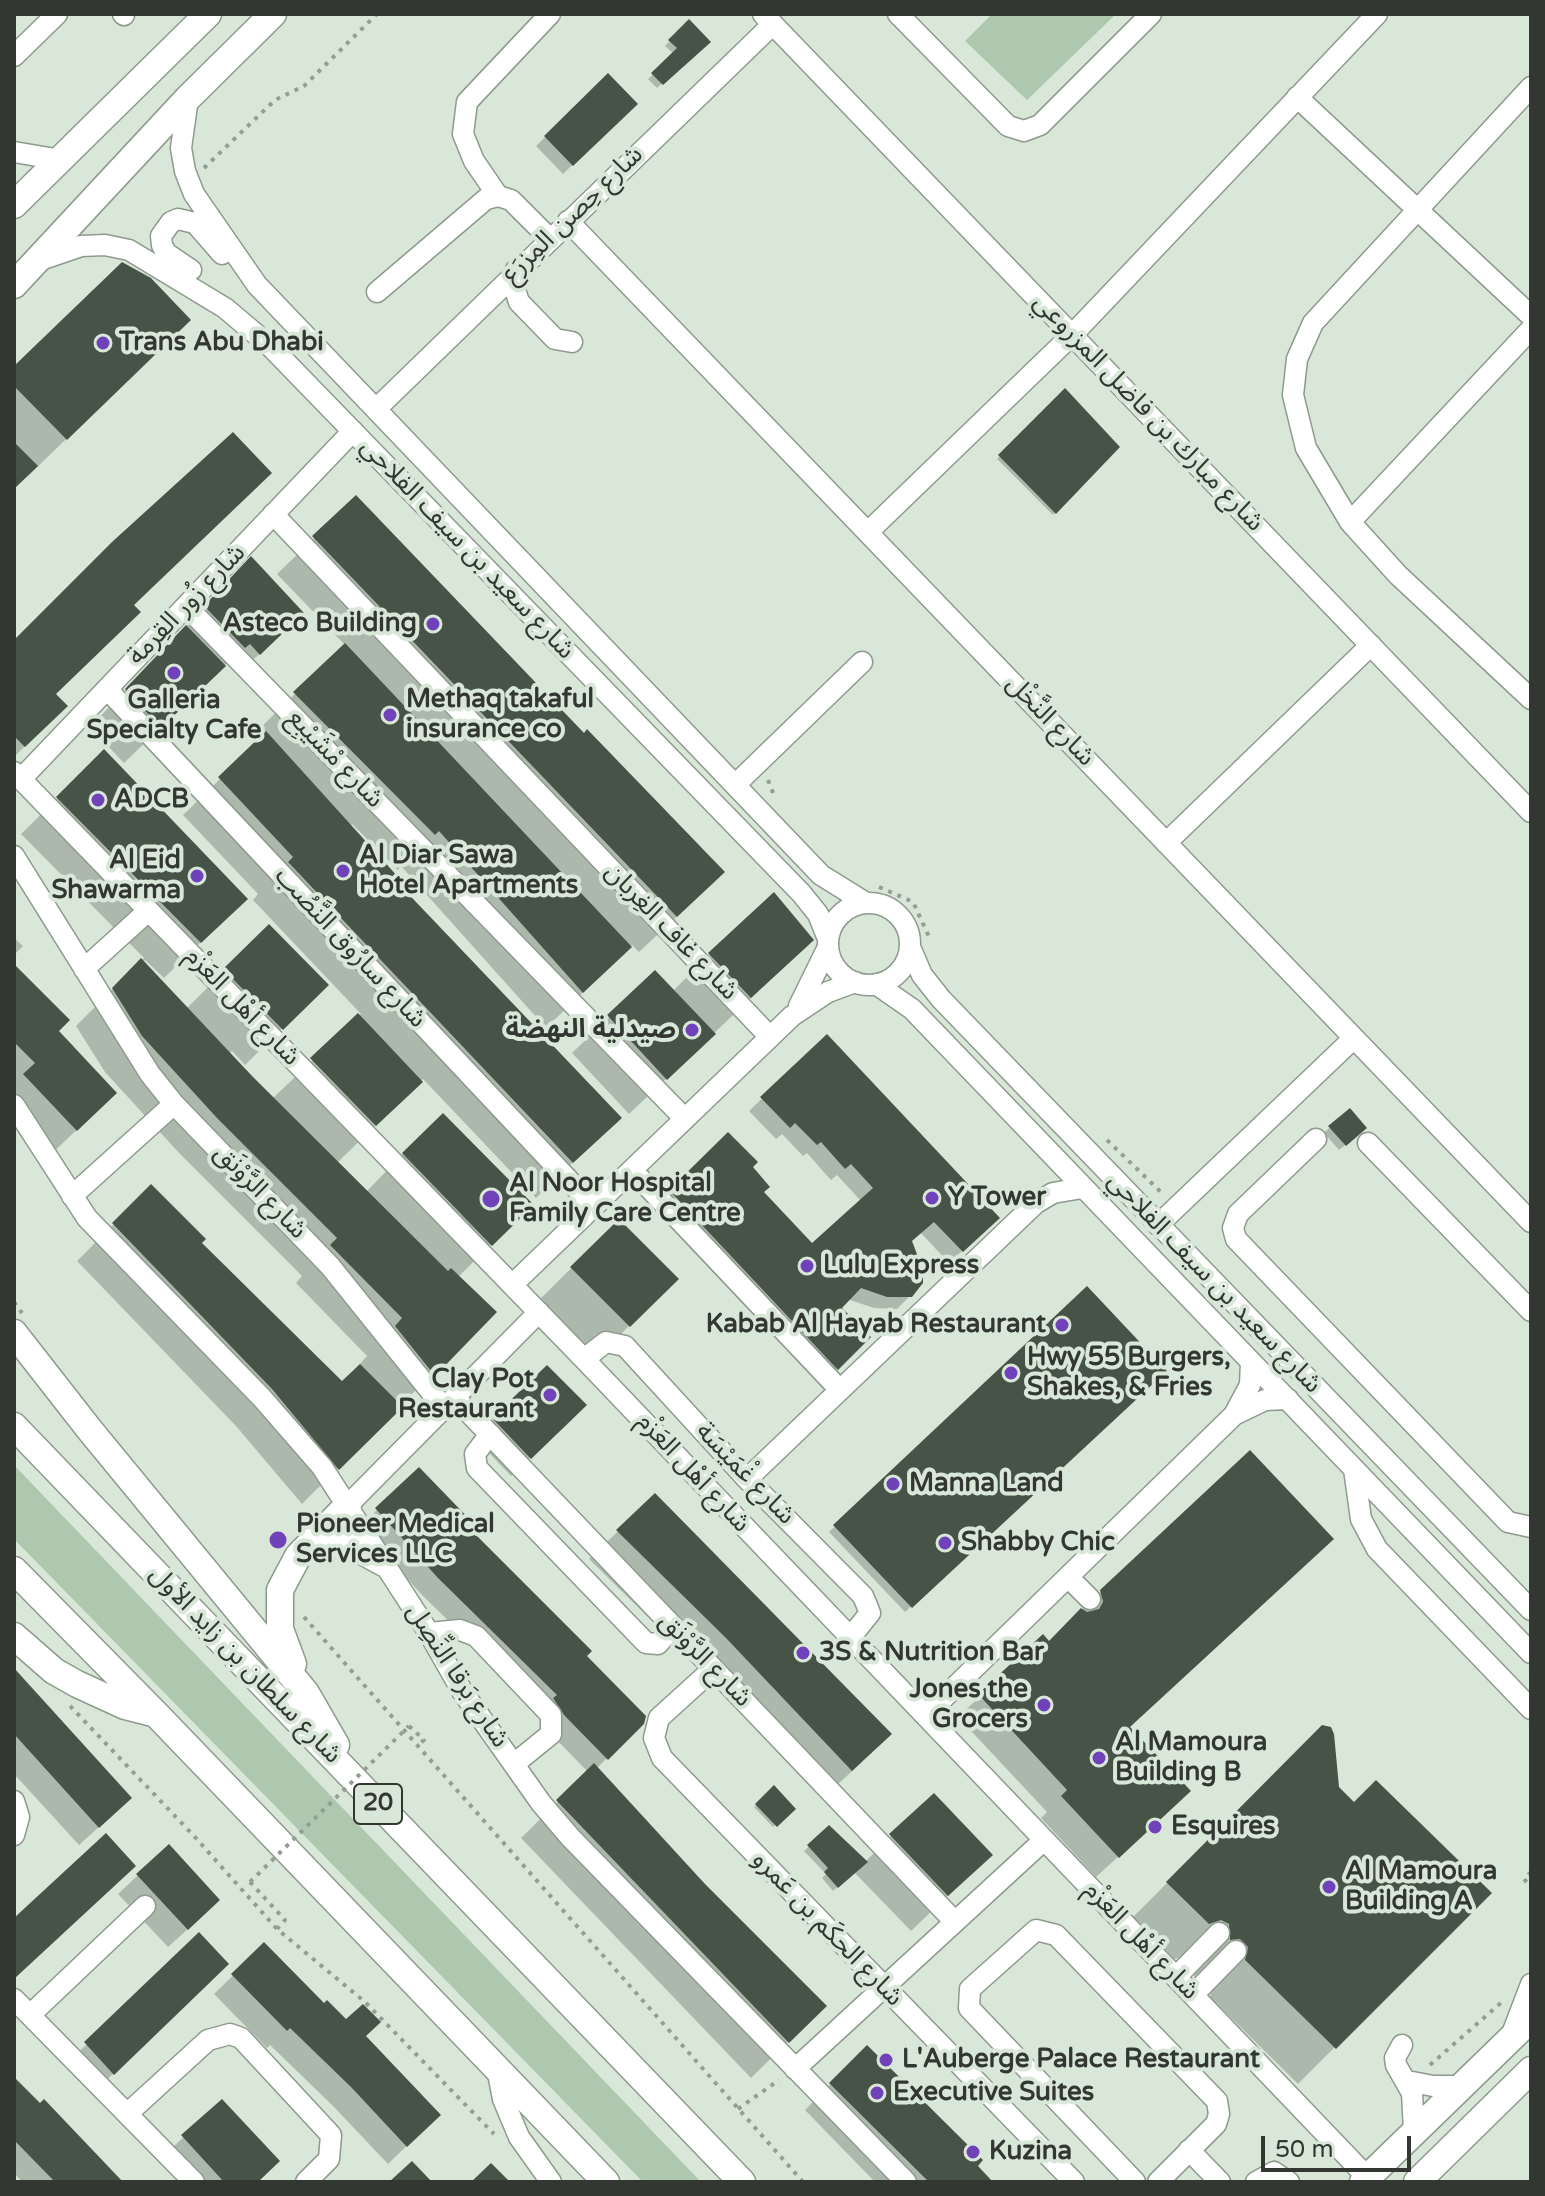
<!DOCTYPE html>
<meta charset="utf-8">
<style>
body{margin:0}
#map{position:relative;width:1545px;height:2196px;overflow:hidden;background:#d9e7d9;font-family:"Varela Round",sans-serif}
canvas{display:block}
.frame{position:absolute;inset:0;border:16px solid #323732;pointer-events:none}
.scale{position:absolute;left:1261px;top:2136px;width:150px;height:36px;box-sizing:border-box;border:4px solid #323732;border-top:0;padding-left:10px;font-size:24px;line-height:28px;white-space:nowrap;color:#323732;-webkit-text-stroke:6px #d9e7d9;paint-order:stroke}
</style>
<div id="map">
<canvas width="1545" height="2196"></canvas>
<div class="frame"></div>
<div class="scale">50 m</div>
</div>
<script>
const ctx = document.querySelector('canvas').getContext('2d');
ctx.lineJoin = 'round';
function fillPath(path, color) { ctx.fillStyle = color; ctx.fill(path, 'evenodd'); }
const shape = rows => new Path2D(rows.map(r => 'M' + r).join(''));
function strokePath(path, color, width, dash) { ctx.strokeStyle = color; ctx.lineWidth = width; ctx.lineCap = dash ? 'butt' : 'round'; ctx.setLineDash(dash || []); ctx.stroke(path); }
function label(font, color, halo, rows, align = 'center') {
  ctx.font = font + ' "Varela Round","Noto Sans Arabic",sans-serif'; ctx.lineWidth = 8; ctx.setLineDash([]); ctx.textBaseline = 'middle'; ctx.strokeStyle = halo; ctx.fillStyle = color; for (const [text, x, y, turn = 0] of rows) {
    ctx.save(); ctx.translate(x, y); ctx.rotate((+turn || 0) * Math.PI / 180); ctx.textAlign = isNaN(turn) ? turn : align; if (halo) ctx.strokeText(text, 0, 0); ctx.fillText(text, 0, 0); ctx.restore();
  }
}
fillPath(shape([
 [992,14,1116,14,1027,100,965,41],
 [14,1465,701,2182,643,2182,14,1539]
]), '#aec7af');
fillPath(shape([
 [689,22,709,42,657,88,648,79,674,54,665,46],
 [608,76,635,104,563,174,536,146],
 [152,356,29,475,14,487,14,369],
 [1065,391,1118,447,1053,515,997,459],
 [356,498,686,908,639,952,632,945,546,1028,401,866,398,870,352,824,350,826,393,882,619,1118,536,1198,423,1079,337,1163,366,1192,403,1154,531,1205,458,1277,494,1312,302,1504,236,1426,77,1261,151,1187,200,1243,342,1384,367,1356,296,1283,302,1276,180,1154,105,1072,76,1026,144,958,21,834,104,752,245,899,164,978,145,960,143,963,186,1009,269,927,326,985,245,1065,232,1051,229,1054,272,1099,361,1014,253,900,258,894,183,815,264,736,258,730,345,645,277,574],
 [233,578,283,632,240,672,229,661,124,763,90,727],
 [132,606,54,694,65,706,14,757,14,642],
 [14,938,23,946,14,955],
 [812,940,629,1114,572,1053,655,973,673,991,710,954],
 [14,966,56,1031,85,1122,46,1159,14,1125],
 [826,1037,985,1230,949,1263,920,1232,910,1242,910,1296,897,1309,874,1308,847,1299,839,1308,868,1337,825,1380,658,1204,728,1134,750,1168,762,1193,812,1245,861,1201,837,1175,831,1180,807,1153,803,1156,782,1134,776,1139,749,1111],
 [1330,1127,1359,1134,1339,1150,1324,1133],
 [619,1221,676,1279,593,1362,535,1304],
 [1087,1289,1164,1371,905,1612,829,1532],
 [547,1367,584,1405,511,1476,475,1438],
 [419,1470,642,1723,597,1768,704,1885,824,2006,751,2078,521,1838,588,1772,548,1731,538,1716,542,1712,422,1595,360,1526],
 [655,1496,862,1762,823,1798,698,1666,589,1559],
 [1101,1592,1128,1727,1167,1812,1096,1877,1041,1818,1047,1812,958,1717,1043,1637,1049,1644],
 [14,1670,110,1817,79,1845,14,1774],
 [1323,1727,1337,1788,1354,1805,1489,1893,1298,2084,1210,1997,1213,1984,1203,1974,1194,1976,1193,1961,1184,1956,1172,1960,1131,1919],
 [774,1788,794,1809,773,1827,754,1807],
 [829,1828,865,1862,891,1836,990,1855,911,1931,854,1872,833,1891,822,1878,826,1874,804,1851],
 [168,1847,199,1919,168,1947,118,1894],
 [264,1945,324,2006,363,2037,419,2134,388,2164,333,2106,270,2045,267,2048,214,1994],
 [208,1983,94,2092,67,2063,127,2006],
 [867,2048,975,2166,991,2182,875,2182,805,2110],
 [14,2079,118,2182,22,2182,14,2173],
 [222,2102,257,2182,188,2182,163,2156]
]), '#0003');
fillPath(shape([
 [689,19,711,42,663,85,651,73,677,48,668,40],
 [608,73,638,104,573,166,544,136],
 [122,262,151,278,191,320,67,440,14,386,14,366],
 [1065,388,1120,447,1056,514,998,455],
 [233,432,272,473,134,605,141,612,56,694,68,706,25,747,14,736,14,640,112,542],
 [14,442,38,466,14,489],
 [356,495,584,733,587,729,725,872,677,917,312,536],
 [251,556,304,613,260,655,250,644,245,648,204,606],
 [186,625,226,666,161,728,125,689],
 [345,643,632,947,583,993,439,831,435,835,293,692],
 [266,731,399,878,396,881,622,1118,573,1163,288,862,293,857,218,777],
 [104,749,248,899,201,943,56,797],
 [774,892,814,940,751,998,708,953],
 [269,924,329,985,283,1030,223,969],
 [141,958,253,1077,448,1271,451,1268,497,1312,435,1376,395,1326,402,1318,330,1245,337,1238,217,1118,142,1036,112,988],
 [14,964,70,1020,59,1031,117,1093,77,1131,23,1074,35,1063,14,1042],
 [655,970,716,1034,667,1080,607,1015],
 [358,1013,423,1082,376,1126,310,1058],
 [827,1034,1000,1218,963,1252,934,1222,912,1241,923,1270,923,1283,912,1297,887,1297,861,1288,842,1308,871,1337,838,1370,669,1190,728,1132,758,1162,753,1167,770,1187,764,1192,812,1243,873,1188,851,1164,845,1169,821,1142,817,1145,795,1123,790,1128,760,1097],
 [1350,1108,1367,1128,1346,1146,1328,1126],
 [443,1113,534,1205,492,1246,402,1153],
 [151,1184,206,1239,202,1243,342,1381,360,1364,403,1407,339,1470,272,1389,112,1223],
 [619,1219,679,1279,630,1327,570,1267],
 [1087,1286,1167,1371,912,1608,833,1525],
 [547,1365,587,1405,531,1459,492,1418],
 [1250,1450,1334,1539,1130,1727,1191,1791,1119,1858,1061,1796,1067,1790,978,1694,1043,1634,1049,1641,1081,1608,1087,1612,1099,1609,1103,1602,1100,1590],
 [419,1467,477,1527,472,1531,592,1651,587,1656,646,1716,644,1724,608,1760,564,1715,553,1698,557,1695,438,1578,375,1508],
 [655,1493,892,1734,852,1771,726,1638,616,1530],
 [14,1668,132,1798,99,1828,14,1734],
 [1322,1725,1331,1727,1334,1734,1339,1787,1354,1802,1376,1780,1492,1893,1336,2049,1245,1960,1248,1947,1240,1939,1230,1940,1229,1924,1221,1920,1209,1924,1166,1882],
 [594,1763,705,1884,827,2006,789,2043,556,1800],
 [774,1785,796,1809,777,1827,755,1804],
 [934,1793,993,1855,948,1896,889,1834],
 [829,1825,868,1862,838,1888,824,1872,828,1868,807,1845],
 [106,1833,136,1866,14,1979,14,1918],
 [169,1844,220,1900,188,1930,136,1874],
 [199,1932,229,1964,114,2075,84,2042],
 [264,1942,324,2003,327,2000,346,2019,363,2004,381,2022,366,2036,441,2115,407,2147,351,2087,290,2028,287,2031,231,1974],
 [867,2045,983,2160,978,2166,993,2182,929,2182,829,2083],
 [14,2077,40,2103,44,2099,123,2182,55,2182,14,2140],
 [222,2099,280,2161,258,2182,224,2182,181,2135],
 [412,2161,432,2182,389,2182],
 [491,2163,510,2182,471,2182]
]), '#475347');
const minor = shape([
 [123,14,124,15],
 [763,14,1531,812],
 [898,14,1008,126,1024,131,1040,125,1151,14],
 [14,56,57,14],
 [1531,87,1313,323,1297,359,1293,395,1306,448,1350,522,1398,575,1531,699],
 [1297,97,1531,316],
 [188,98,181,148,185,171,194,194,257,285,821,875,866,903],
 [14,152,61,160],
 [498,196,474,161,463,134,467,102,550,14],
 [568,221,1531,1222],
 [40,260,81,246,105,245,129,250,225,308,270,346,801,893,818,914,828,939],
 [191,270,166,253,162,245,161,236,171,222,178,219,195,223,222,254],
 [516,270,513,284,519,302,555,339,572,342],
 [377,292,486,199,498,196,511,200,549,238],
 [376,409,773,24],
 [273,514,770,1037],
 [1350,522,1531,329],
 [868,532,1073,334,1377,14],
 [186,606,685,1119],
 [107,689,594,1207],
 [14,772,584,1359,1368,2178],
 [21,779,353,431],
 [736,784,862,662],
 [1166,843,1371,645],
 [14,856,150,1074,174,1104,330,1266,444,1408],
 '828 944a41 41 0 1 1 82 0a41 41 0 1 1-82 0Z',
 [910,947,922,975,941,999,1531,1610],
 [84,969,148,911],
 [876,984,912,1009,1531,1653],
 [799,1006,827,949],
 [14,1105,87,1218,262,1398,322,1467,429,1633,462,1691,541,1803,570,1837,906,2182],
 [1316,1139,1238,1214,1233,1228,1236,1239,1508,1522,1531,1527],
 [1368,1143,1531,1311],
 [632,1170,840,1390],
 [72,1196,174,1104],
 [1158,1225,1354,1038],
 [512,1285,792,1016,828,992,855,982],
 [584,1359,606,1342,625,1346,747,1479,863,1596,870,1613,849,1639],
 [455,1398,955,1922],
 [1234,1415,1250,1385,1251,1362],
 [490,1434,475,1454,477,1468,646,1643,658,1644,673,1627],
 [1354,1469,1361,1519,1377,1549,1531,1709],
 [747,1479,1036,1203,1053,1193,1082,1188],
 [348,1505,539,1312],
 [1068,1577,1090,1599],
 [429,1633,460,1630,476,1636,551,1715,551,1734,514,1764],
 [713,1669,659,1718,654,1738,662,1758,1074,2182],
 [926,1715,1234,1415,1265,1400,1288,1399],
 [14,1801,19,1817,14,1835],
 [1176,1977,1219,1933],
 [1193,1995,1236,1951],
 [14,1999,194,2182],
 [30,2015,145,1906],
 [1510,2039,1531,1984],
 [1402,2045,1395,2058,1396,2065,1412,2093,1414,2131],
 [795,2069,1043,1841],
 [498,2073,503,2099,519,2137,551,2182],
 [1407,2081,1433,2086,1460,2086],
 [127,2114,208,2040,230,2034,241,2038,331,2135,329,2159,306,2182],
 [1189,2150,1220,2182],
 [1135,2182,969,2008,970,1989,1036,1930,1056,1935,1217,2101,1219,2114,1216,2124,1158,2182],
 [1256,2182,1274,2172,1289,2182]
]);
const major = shape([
 [14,205,208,14],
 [14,285,188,98,273,14],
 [14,1333,89,1429,306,1693,336,1745],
 [14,1426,742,2182],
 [313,1543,351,1545,384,1563],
 [14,1570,157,1715,606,2182],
 [14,1636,54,1671,77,1684,125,1706,156,1714],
 [293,1664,280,1629,280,1590,298,1556,348,1505],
 [1363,2182,1531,2019],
 [1417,2182,1531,2070]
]);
strokePath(minor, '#8d9a8d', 23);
strokePath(major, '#8d9a8d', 29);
strokePath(shape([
 [204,168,275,100,304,86,377,14],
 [768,780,775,798],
 [879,887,913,902,930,939],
 [1107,1140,1164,1195],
 [14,1302,22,1313],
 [304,1617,803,2182],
 [70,1706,194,1836,277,1929,365,2002,494,2134],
 [409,1726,424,1740,418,1745],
 [1531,1872,1524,1879,1531,1887],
 [250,1882,285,1920,277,1929],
 [1430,2065,1502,2002],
 [738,2109,779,2080]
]), '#949f94', 4, [4, 6]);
strokePath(minor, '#fff', 20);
strokePath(major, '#fff', 26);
strokePath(shape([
 [250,1882,409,1726]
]), '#949f94', 4, [4, 6]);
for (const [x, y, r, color] of [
 [103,343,8,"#7042ba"],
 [433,624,8,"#7042ba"],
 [174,673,8,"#7042ba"],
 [390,715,8,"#7042ba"],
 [98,800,8,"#7042ba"],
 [343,871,8,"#7042ba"],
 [197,876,8,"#7042ba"],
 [692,1030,8,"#7042ba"],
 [932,1198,8,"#7042ba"],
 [491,1199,10,"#7042ba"],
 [807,1266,8,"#7042ba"],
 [1062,1325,8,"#7042ba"],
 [1011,1373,8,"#7042ba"],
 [550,1395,8,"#7042ba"],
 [893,1484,8,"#7042ba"],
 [278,1540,10,"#7042ba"],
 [945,1543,8,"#7042ba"],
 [803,1653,8,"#7042ba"],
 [1044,1705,8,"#7042ba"],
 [1099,1758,8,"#7042ba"],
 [1155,1827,8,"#7042ba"],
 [1329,1887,8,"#7042ba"],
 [886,2060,8,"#7042ba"],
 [877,2093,8,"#7042ba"],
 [973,2152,8,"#7042ba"]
]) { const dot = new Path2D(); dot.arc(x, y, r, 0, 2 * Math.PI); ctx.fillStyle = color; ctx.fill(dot); strokePath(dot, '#d9e7d9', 3); }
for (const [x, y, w] of [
 [378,1804,48]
]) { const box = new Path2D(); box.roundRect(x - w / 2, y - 20, w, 40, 6); ctx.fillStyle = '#d9e7d9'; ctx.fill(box); strokePath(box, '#323732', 2); }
label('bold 24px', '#323732', null, [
 ["20",378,1804]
]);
label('26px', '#323732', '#d9e7d9', [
 ["شارع حِصن المِزرَع",573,215,-44],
 ["شارع مبارك بن فاضل المزروعي",1148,413,46],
 ["شارع سعيد بن سيف الفلاحي",467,549,46],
 ["شارع زُور القِرمة",187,605,-46],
 ["شارع النَّخْل",1050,721,46],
 ["شارع مْشَيْبِع",335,759,46],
 ["شارع غاف الغِربان",671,932,46],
 ["شارع سارُوق النَّصُب",350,948,47],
 ["شارع أهْل العَزْم",242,1007,46],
 ["شارع الرَّوْنَق",260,1192,46],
 ["شارع سعيد بن سيف الفلاحي",1214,1283,46],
 ["شارع أهْل العَزْم",693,1473,47],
 ["شارع غْمَيْسَة",745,1474,46],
 ["شارع الرَّوْنَق",705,1660,46],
 ["شارع سلطان بن زايد الأول",245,1665,46],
 ["شارع بَرقا النِّصِل",457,1676,57],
 ["شارع الحكَم بن عَمرو",827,1929,46],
 ["شارع أهْل العَزْم",1141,1941,46]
]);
label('bold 26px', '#323732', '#d9e7d9', [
 ["Trans Abu Dhabi",119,343],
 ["Asteco Building",417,624,"right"],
 ["Methaq takaful",406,700],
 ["insurance co",406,730],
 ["Galleria",174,701,"center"],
 ["Specialty Cafe",174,731,"center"],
 ["ADCB",114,800],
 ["Al Diar Sawa",359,856],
 ["Hotel Apartments",359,886],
 ["Al Eid",181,861,"right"],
 ["Shawarma",181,891,"right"],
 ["صيدلية النهضة",676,1030,"right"],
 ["Al Noor Hospital",509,1184],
 ["Family Care Centre",509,1214],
 ["Y Tower",948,1198],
 ["Lulu Express",823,1266],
 ["Kabab Al Hayab Restaurant",1046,1325,"right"],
 ["Hwy 55 Burgers,",1027,1358],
 ["Shakes, & Fries",1027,1388],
 ["Clay Pot",534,1380,"right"],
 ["Restaurant",534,1410,"right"],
 ["Manna Land",909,1484],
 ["Pioneer Medical",296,1525],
 ["Services LLC",296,1555],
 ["Shabby Chic",961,1543],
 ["3S & Nutrition Bar",819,1653],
 ["Jones the",1028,1690,"right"],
 ["Grocers",1028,1720,"right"],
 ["Al Mamoura",1115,1743],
 ["Building B",1115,1773],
 ["Esquires",1171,1827],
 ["Al Mamoura",1345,1872],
 ["Building A",1345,1902],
 ["L'Auberge Palace Restaurant",902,2060],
 ["Executive Suites",893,2093],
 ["Kuzina",989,2152]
], 'left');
</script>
